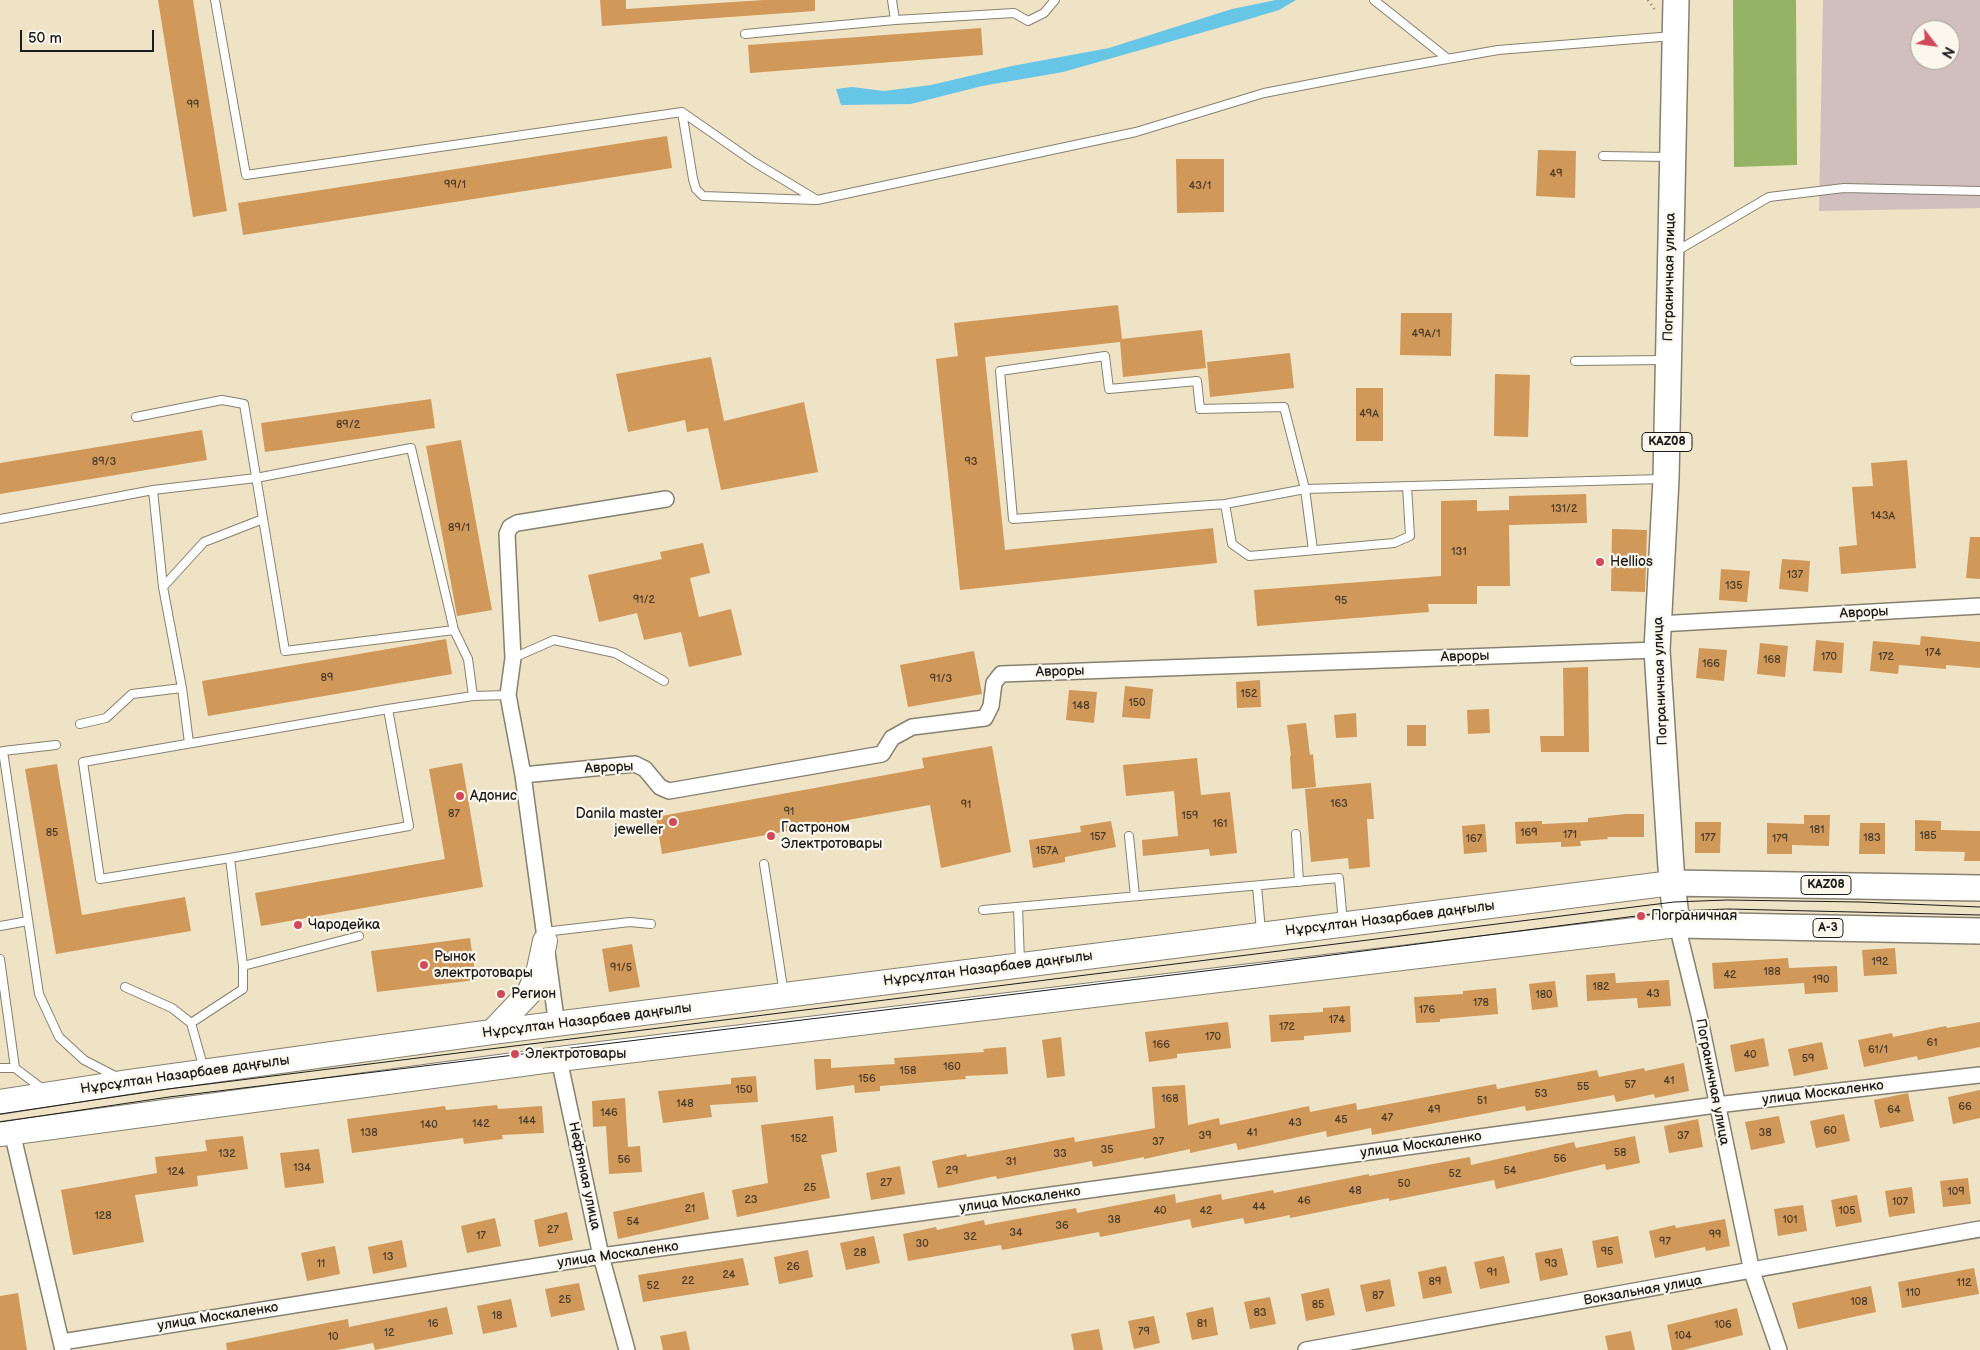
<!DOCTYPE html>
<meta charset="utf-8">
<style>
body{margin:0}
#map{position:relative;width:1980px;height:1350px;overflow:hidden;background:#efe3c5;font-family:"Balsamiq Sans",sans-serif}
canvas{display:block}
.north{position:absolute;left:1910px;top:20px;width:50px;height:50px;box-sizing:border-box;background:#fbf7ec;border:1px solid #a29f99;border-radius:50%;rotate:120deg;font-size:14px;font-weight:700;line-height:20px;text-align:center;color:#1c1c1c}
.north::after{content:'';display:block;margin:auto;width:18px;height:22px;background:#d1495b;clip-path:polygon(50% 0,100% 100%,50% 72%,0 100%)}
.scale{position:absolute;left:20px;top:30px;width:134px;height:22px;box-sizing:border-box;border:2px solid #1c1c1c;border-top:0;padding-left:6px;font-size:15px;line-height:18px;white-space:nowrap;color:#1c1c1c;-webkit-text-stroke:4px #fbf7ec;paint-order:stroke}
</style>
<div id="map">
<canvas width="1980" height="1350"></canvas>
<div class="north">N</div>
<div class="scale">50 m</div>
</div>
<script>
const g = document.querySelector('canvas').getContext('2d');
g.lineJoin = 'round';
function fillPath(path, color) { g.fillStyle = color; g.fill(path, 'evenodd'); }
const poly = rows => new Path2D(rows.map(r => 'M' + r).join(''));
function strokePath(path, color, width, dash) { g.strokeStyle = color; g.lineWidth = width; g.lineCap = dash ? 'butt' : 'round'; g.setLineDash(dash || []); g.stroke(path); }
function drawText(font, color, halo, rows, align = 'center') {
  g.font = font + ' "Balsamiq Sans",sans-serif'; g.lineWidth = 4.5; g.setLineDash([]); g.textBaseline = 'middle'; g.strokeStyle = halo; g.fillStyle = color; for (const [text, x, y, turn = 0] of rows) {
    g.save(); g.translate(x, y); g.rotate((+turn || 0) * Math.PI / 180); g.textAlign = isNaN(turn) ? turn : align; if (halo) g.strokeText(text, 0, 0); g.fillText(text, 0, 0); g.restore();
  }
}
fillPath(poly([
 [1823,0,1980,0,1980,208,1819,211],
 [1920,30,1950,30,1950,60,1920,60]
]), '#d1bfbd');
fillPath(poly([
 [1733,0,1796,0,1797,165,1734,167]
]), '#95b265');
fillPath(poly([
 [1276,0,1296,0,1279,10,1239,22,1063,72,982,86,911,104,841,105,836,89,852,87,884,91,931,85,1012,66,1109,48,1232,9]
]), '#67c5e5');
fillPath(poly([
 [158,0,193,0,227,211,193,217],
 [600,0,626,0,626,9,764,0,815,0,815,11,602,26],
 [981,28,983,55,750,73,748,45],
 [667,136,672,168,243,235,238,203],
 [1538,150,1576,151,1575,198,1536,196],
 [1176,159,1224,159,1224,212,1177,213],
 [1118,305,1122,339,1202,330,1206,368,1123,377,1120,342,985,357,1005,550,1213,528,1217,563,960,590,936,359,958,356,954,323],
 [1401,313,1452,313,1451,356,1400,355],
 [1290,353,1294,388,1210,397,1207,362],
 [711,357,724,421,804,402,818,472,721,490,708,428,687,432,685,420,628,432,616,374],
 [1495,374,1530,375,1528,437,1494,436],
 [1356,388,1383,388,1383,441,1356,441],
 [431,399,435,428,265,452,261,423],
 [202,430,207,460,0,494,0,463],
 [461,440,492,610,457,616,426,446],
 [1907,460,1916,568,1841,574,1839,547,1857,545,1852,487,1873,486,1871,463],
 [1586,494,1587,523,1509,525,1510,586,1477,586,1477,604,1428,604,1429,612,1257,626,1254,590,1441,576,1441,501,1477,500,1477,511,1509,510,1509,496],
 [1612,529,1647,530,1645,592,1611,591],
 [1970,537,1980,537,1980,579,1966,578],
 [703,543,710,573,690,578,699,617,731,609,742,655,689,667,681,632,644,640,637,613,599,622,588,575,662,559,660,552],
 [1782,559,1810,561,1808,592,1779,589],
 [1721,569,1750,571,1747,602,1719,600],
 [1921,636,1980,642,1980,668,1946,665,1946,669,1899,665,1898,674,1870,671,1873,641,1920,645],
 [446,639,452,674,208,716,202,681],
 [1816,640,1844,643,1842,673,1813,671],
 [1760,643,1788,646,1785,677,1757,674],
 [1699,648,1727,650,1724,681,1696,678],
 [974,651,982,694,908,707,900,665],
 [1588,667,1589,752,1541,752,1540,736,1564,736,1563,668],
 [1260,680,1261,707,1237,708,1236,682],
 [1125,686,1153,689,1150,719,1122,717],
 [1069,690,1097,692,1094,723,1066,720],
 [1489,709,1490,733,1468,734,1467,710],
 [1356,713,1357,737,1336,738,1334,715],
 [1306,723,1310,755,1313,754,1316,787,1292,789,1290,756,1291,756,1287,725],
 [1407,725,1426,725,1426,746,1407,746],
 [992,746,1011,852,941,868,930,805,662,854,656,817,924,768,922,758],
 [1197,758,1201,795,1230,792,1237,853,1210,856,1209,849,1143,856,1142,840,1178,836,1174,791,1126,796,1123,765],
 [462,763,483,887,261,926,255,893,445,859,429,769],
 [57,764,82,915,185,897,191,931,56,954,25,769],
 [1371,783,1374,819,1367,819,1370,867,1349,869,1348,858,1311,862,1305,789],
 [1626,814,1644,814,1644,837,1607,837,1608,839,1580,841,1581,846,1561,847,1561,842,1516,844,1515,822,1542,821,1542,824,1588,822,1588,818],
 [1804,815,1830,815,1829,846,1792,845,1792,854,1767,854,1767,823,1804,824],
 [1915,820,1941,821,1941,830,1980,831,1980,861,1964,861,1965,852,1915,851],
 [1111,821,1116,847,1065,857,1065,862,1033,868,1029,840,1081,832,1080,826],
 [1695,822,1721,822,1720,853,1695,853],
 [1860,823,1885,823,1885,854,1859,854],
 [1485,824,1487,852,1464,854,1462,826],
 [470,938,476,980,377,992,371,951],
 [632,944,640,987,609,992,602,949],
 [1895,948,1897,974,1864,976,1862,950],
 [1788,958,1789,968,1837,966,1838,992,1805,994,1804,983,1714,989,1712,963],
 [1615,973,1616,983,1669,980,1671,1006,1638,1008,1637,998,1587,1001,1586,975],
 [1555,981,1558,1007,1532,1010,1529,984],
 [1496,988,1498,1014,1440,1019,1440,1022,1416,1023,1414,997,1463,994,1463,991],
 [1350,1006,1351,1032,1304,1036,1304,1040,1271,1042,1269,1015,1323,1012,1323,1008],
 [1228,1022,1231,1048,1177,1054,1177,1058,1149,1062,1145,1032],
 [1980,1022,1980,1047,1918,1060,1917,1056,1864,1067,1858,1040,1892,1033,1893,1037,1946,1026,1947,1028],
 [1061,1037,1065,1076,1047,1078,1042,1040],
 [1764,1038,1769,1066,1735,1072,1730,1045],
 [1822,1042,1828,1069,1794,1076,1788,1049],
 [1006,1047,1008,1074,965,1076,966,1079,880,1086,880,1091,855,1093,854,1085,816,1090,814,1059,831,1059,831,1068,895,1064,894,1058,984,1052,983,1049],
 [1684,1063,1689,1091,1655,1098,1654,1094,1616,1102,1614,1095,1526,1111,1525,1106,1372,1135,1371,1128,1327,1137,1326,1131,1238,1150,1236,1143,1190,1153,1190,1149,1144,1159,1144,1157,1093,1167,1092,1161,997,1179,996,1176,938,1188,932,1161,966,1154,967,1157,1074,1137,1075,1142,1155,1128,1152,1087,1185,1085,1188,1125,1219,1118,1220,1125,1309,1106,1310,1112,1356,1103,1357,1110,1496,1084,1497,1089,1597,1070,1599,1077,1644,1068,1645,1071],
 [756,1076,758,1102,710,1105,712,1117,663,1123,658,1091,731,1084,731,1078],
 [1980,1090,1980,1118,1953,1124,1948,1097],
 [1908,1093,1914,1121,1880,1128,1874,1100],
 [625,1098,628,1147,640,1146,642,1172,609,1174,606,1126,593,1127,592,1101],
 [497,1105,498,1109,542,1106,544,1133,502,1135,503,1139,464,1144,463,1138,352,1153,347,1119,445,1106,446,1110],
 [1844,1114,1850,1141,1816,1148,1810,1121],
 [833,1116,837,1152,821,1155,830,1198,737,1217,732,1190,768,1183,761,1125],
 [1779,1116,1785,1143,1751,1150,1745,1122],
 [1698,1119,1703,1147,1669,1153,1664,1126],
 [243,1136,248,1169,197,1176,198,1186,135,1195,144,1242,73,1255,61,1190,157,1173,155,1157,207,1151,205,1140],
 [1635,1136,1640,1163,1606,1170,1605,1164,1496,1189,1494,1180,1389,1201,1389,1198,1290,1218,1290,1215,1245,1224,1243,1218,1192,1228,1190,1219,1100,1237,1099,1232,1002,1250,1001,1245,908,1261,903,1234,936,1227,937,1230,984,1220,985,1225,1076,1208,1077,1213,1175,1194,1176,1203,1221,1194,1222,1200,1273,1190,1274,1193,1369,1174,1369,1176,1470,1157,1471,1165,1574,1142,1576,1148],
 [319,1149,324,1183,285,1188,280,1153],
 [900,1166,905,1194,871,1200,866,1173],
 [1968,1178,1971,1204,1943,1207,1940,1181],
 [1912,1187,1915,1213,1889,1217,1885,1191],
 [704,1192,709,1219,618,1239,613,1212],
 [1857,1195,1862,1222,1836,1227,1831,1200],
 [1803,1205,1807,1231,1778,1236,1774,1209],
 [567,1212,573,1240,539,1247,534,1220],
 [495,1218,501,1246,467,1253,461,1226],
 [1725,1219,1730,1246,1706,1251,1705,1247,1655,1258,1649,1231,1675,1225,1676,1228],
 [874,1236,880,1263,846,1270,840,1243],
 [1618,1236,1623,1263,1597,1268,1592,1241],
 [402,1240,407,1267,373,1274,368,1247],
 [335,1246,340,1274,307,1281,301,1253],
 [1562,1248,1568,1275,1540,1281,1535,1253],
 [808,1250,813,1277,779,1284,774,1257],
 [1504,1256,1510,1283,1480,1289,1474,1262],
 [743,1258,749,1285,643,1302,638,1275],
 [1446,1266,1452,1293,1423,1299,1418,1272],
 [1974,1268,1979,1294,1902,1308,1898,1282],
 [1390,1279,1395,1306,1366,1312,1360,1285],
 [579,1283,585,1310,551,1317,545,1289],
 [1871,1286,1876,1312,1798,1329,1792,1303],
 [1329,1288,1335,1315,1306,1321,1301,1294],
 [18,1293,27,1350,0,1350,0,1296],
 [1270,1297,1276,1324,1250,1329,1244,1302],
 [511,1299,517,1327,483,1334,477,1306],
 [447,1307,453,1334,375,1350,373,1343,337,1350,227,1350,226,1343,301,1328,348,1319,349,1327],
 [1213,1307,1218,1335,1192,1340,1186,1313],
 [1737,1308,1743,1335,1683,1350,1672,1350,1667,1325],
 [1154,1316,1160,1343,1134,1349,1128,1321],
 [1099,1329,1103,1350,1074,1350,1071,1334],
 [686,1331,690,1350,663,1350,660,1336],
 [1631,1331,1635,1350,1608,1350,1605,1336]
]), '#d09859');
const service = poly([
 [215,0,246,175,682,112,754,162,817,200,1136,132,1264,93,1368,73,1498,50,1673,36],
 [892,0,895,20],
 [1374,0,1448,59],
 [745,34,895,20,1014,13,1028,21,1044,13,1055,0],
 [682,112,693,179,696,189,703,196,815,200],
 [1603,156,1670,157],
 [1675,252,1769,197,1844,188,1980,191],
 [1575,361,1664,360],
 [136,417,222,400,244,404,285,651,454,630,468,659,473,696],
 [153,490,256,478,411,448,454,630],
 [1225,504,1232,544,1249,556,1394,543,1410,536,1407,486],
 [0,519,153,490,163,587],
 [1313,550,1305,489,1284,407,1200,409,1197,381,1109,389,1105,356,1000,371,1013,519,1225,504,1305,489,1661,479],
 [513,658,554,640,615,653,664,681],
 [182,688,189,743],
 [80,724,106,718,132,694,182,688,163,587,204,542,263,519],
 [56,745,3,751,39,994,59,1037,84,1060,117,1077],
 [1296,834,1299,882],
 [1129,836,1135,896],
 [230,858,409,826,388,709],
 [764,864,784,994],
 [1257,886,1261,931],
 [1018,907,1020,962],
 [983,910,1339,878,1343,923],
 [0,926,28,921],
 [544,932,630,922,651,924],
 [0,959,15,1068],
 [243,966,359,936],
 [125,987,172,1008,191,1023],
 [0,1068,15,1068,44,1090],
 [204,1069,191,1023,243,989,243,966,230,858,100,879,83,762,388,709,473,696,508,695]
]);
const minor = poly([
 [1658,624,1980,606],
 [523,775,635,764,645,769,660,787,669,791,882,754,892,738,912,727,985,718,991,706,994,683,1001,674,1657,650],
 [1677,925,1699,1015,1752,1272,1779,1350],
 [557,1026,523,775,508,695,513,658,507,534,510,527,517,523,666,499],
 [559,1059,601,1256,627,1350],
 [12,1132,63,1350],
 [62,1342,601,1256,1716,1105,1980,1075],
 [1306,1350,1980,1229]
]);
const primary = poly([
 [492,1032,529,993,539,969,545,941],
 [0,1102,128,1082,492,1032,1672,883],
 [0,1134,559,1059,1677,925]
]);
const trunk = poly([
 [1676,0,1666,479,1657,650,1672,883,1677,925,1980,931],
 [1672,883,1980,888]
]);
strokePath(service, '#868070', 10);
strokePath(minor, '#868070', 18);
strokePath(primary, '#868070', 26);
strokePath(trunk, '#868070', 28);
strokePath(poly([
 [1648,0,1655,10]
]), '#868070', 3, [1, 4]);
strokePath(service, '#fff', 8);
strokePath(minor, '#fff', 15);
strokePath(primary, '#fff', 24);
strokePath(trunk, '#fff', 25);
strokePath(poly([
 [0,1114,168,1089,1674,902,1727,900,1860,902,1980,907],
 [0,1122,169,1097,1246,966,1675,911,1728,909,1980,915]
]), '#1c1c1c', 1);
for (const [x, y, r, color] of [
 [1600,562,5,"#d1495b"],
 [460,796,5,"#d1495b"],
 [673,822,5,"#d1495b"],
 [771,836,5,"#d1495b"],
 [1641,916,5,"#d1495b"],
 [298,925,5,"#d1495b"],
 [424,965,5,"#d1495b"],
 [501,994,5,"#d1495b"],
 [515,1054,5,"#d1495b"]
]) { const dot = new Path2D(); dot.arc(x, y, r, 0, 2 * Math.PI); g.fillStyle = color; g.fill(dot); strokePath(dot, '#fbf7ec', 2); }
drawText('11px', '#493b2b', null, [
 ["99",193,105],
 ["49",1556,174],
 ["99/1",455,185],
 ["43/1",1200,186],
 ["49А/1",1426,334],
 ["49А",1369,414],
 ["89/2",348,425],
 ["89/3",104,462],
 ["93",971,462],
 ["131/2",1564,509],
 ["143А",1883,516],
 ["89/1",459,528],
 ["131",1459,552],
 ["137",1795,575],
 ["135",1734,586],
 ["91/2",644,600],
 ["95",1341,601],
 ["174",1933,653],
 ["170",1829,657],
 ["172",1886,657],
 ["168",1772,660],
 ["166",1711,664],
 ["89",327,678],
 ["91/3",941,679],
 ["152",1249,694],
 ["150",1137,703],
 ["148",1081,706],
 ["163",1339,804],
 ["91",966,805],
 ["91",789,812],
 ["87",454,814],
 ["159",1190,816],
 ["161",1220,824],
 ["181",1817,830],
 ["85",52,833],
 ["169",1529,833],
 ["171",1570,835],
 ["185",1928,836],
 ["157",1098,837],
 ["177",1708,838],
 ["183",1872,838],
 ["167",1474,839],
 ["179",1780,839],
 ["157А",1047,851],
 ["192",1880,962],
 ["91/5",621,968],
 ["188",1772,972],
 ["42",1730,975],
 ["190",1821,980],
 ["182",1601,987],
 ["43",1653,994],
 ["180",1544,995],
 ["178",1481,1003],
 ["176",1427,1010],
 ["174",1337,1020],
 ["172",1287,1027],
 ["170",1213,1037],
 ["61",1932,1043],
 ["166",1161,1045],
 ["61/1",1878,1050],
 ["40",1750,1055],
 ["59",1808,1059],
 ["160",952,1067],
 ["158",908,1071],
 ["156",867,1079],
 ["41",1669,1081],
 ["57",1630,1085],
 ["55",1583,1087],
 ["150",744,1090],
 ["53",1541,1094],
 ["168",1170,1099],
 ["51",1482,1101],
 ["148",685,1104],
 ["66",1965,1107],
 ["49",1434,1110],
 ["64",1894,1110],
 ["146",609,1113],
 ["47",1387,1118],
 ["45",1341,1120],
 ["144",527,1121],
 ["43",1295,1123],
 ["142",481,1124],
 ["140",429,1125],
 ["60",1830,1131],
 ["138",369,1133],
 ["41",1252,1133],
 ["38",1765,1133],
 ["39",1205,1136],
 ["37",1683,1136],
 ["152",799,1139],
 ["37",1158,1142],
 ["35",1107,1150],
 ["58",1620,1153],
 ["132",227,1154],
 ["33",1060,1154],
 ["56",1560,1159],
 ["56",624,1160],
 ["31",1011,1162],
 ["134",302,1168],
 ["29",952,1171],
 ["54",1510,1171],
 ["124",176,1172],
 ["52",1455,1174],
 ["27",886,1183],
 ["50",1404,1184],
 ["25",810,1188],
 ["48",1355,1191],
 ["109",1956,1192],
 ["23",751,1200],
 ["46",1304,1201],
 ["107",1900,1202],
 ["44",1259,1207],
 ["21",690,1209],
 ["40",1160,1211],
 ["42",1206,1211],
 ["105",1847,1211],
 ["128",103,1216],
 ["38",1114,1220],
 ["101",1790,1220],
 ["54",633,1222],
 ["36",1062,1226],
 ["27",553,1230],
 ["34",1016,1233],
 ["99",1715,1235],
 ["17",481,1236],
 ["32",970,1237],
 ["97",1665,1242],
 ["30",922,1244],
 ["95",1607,1252],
 ["28",860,1253],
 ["13",388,1257],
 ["11",321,1264],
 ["93",1551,1264],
 ["26",793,1267],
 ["91",1492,1273],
 ["24",729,1275],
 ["22",688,1281],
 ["89",1435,1282],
 ["112",1964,1283],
 ["52",653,1286],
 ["110",1913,1293],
 ["87",1378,1296],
 ["25",565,1300],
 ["108",1859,1302],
 ["85",1318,1305],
 ["83",1260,1313],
 ["18",497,1316],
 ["16",433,1324],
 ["81",1202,1324],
 ["106",1723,1325],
 ["79",1144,1332],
 ["12",389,1333],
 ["104",1683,1336],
 ["10",333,1337]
]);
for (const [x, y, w] of [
 [1667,442,50],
 [1826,885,50],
 [1828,928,30]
]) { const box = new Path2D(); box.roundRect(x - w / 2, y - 9.5, w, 19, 4); g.fillStyle = '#fbf7ec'; g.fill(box); strokePath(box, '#1c1c1c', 1); }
drawText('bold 12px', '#1c1c1c', null, [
 ["KAZ08",1667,442],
 ["KAZ08",1826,885],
 ["А-3",1828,928]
]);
drawText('14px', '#1c1c1c', '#fbf7ec', [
 ["Пограничная улица",1670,277,-89],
 ["Авроры",1864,613,-3],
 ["Авроры",1465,657,-2],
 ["Авроры",1060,672,-2],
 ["Пограничная улица",1661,681,-92],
 ["Авроры",609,768,-3],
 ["Нұрсұлтан Назарбаев даңғылы",1390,919,-7],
 ["Нұрсұлтан Назарбаев даңғылы",988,969,-7],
 ["Нұрсұлтан Назарбаев даңғылы",587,1021,-7],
 ["Нұрсұлтан Назарбаев даңғылы",185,1075,-8],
 ["Пограничная улица",1712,1082,79],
 ["улица Москаленко",1823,1093,-7],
 ["улица Москаленко",1421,1145,-8],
 ["Нефтяная улица",584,1176,78],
 ["улица Москаленко",1020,1200,-8],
 ["улица Москаленко",618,1255,-8],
 ["Вокзальная улица",1643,1291,-10],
 ["улица Москаленко",218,1317,-9]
]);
drawText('14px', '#1c1c1c', '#fbf7ec', [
 ["Hellios",1610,562],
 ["Адонис",470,796],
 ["Danila master",663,814,"right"],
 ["jeweller",663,830,"right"],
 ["Гастроном",781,828],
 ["Электротовары",781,844],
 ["Пограничная",1651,916],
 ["Чародейка",308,925],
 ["Рынок",434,957],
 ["электротовары",434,973],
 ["Регион",511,994],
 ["Электротовары",525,1054]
], 'left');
</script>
